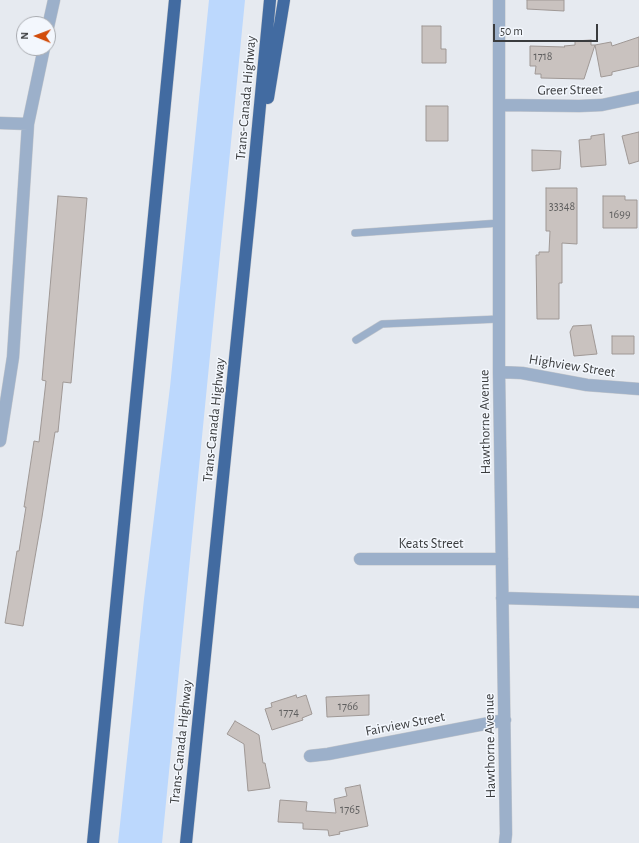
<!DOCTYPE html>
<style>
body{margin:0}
#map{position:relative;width:639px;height:843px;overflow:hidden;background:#e6eaf0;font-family:"Alegreya Sans",sans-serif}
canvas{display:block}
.north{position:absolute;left:16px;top:16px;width:40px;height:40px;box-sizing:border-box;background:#f3f7fd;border:1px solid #a9acb1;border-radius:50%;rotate:271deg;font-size:11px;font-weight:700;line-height:16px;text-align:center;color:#3a3c3e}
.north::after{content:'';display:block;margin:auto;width:14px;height:18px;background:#d24d0b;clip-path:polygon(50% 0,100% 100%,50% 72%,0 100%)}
.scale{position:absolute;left:493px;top:24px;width:105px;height:18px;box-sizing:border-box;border:2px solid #3a3c3e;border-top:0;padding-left:5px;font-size:12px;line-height:14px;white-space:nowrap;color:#3a3c3e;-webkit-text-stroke:3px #f3f7fd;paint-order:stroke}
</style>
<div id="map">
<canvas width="639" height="843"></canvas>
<div class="north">N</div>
<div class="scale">50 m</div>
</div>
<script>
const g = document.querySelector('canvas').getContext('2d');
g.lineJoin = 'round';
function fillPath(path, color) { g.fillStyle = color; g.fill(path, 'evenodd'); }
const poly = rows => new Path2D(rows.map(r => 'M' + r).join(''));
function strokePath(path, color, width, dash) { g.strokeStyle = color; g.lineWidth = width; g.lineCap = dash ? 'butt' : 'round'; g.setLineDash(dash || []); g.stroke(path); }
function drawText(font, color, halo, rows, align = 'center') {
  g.font = font + ' "Alegreya Sans",sans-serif'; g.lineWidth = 3; g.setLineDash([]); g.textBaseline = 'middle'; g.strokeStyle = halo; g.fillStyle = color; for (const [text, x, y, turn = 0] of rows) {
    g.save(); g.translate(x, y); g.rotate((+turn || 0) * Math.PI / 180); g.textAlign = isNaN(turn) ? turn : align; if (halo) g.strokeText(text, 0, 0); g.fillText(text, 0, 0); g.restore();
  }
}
fillPath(poly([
 [209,0,245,0,162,843,118,843,144,599,170,387]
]), '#bcd8fd');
const building = poly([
 [527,0,564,0,564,11,527,9,527,0],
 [422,26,441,26,441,49,446,49,446,63,422,63,422,26],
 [639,37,639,66,612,72,612,75,601,77,595,45,611,42,612,46,639,37],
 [591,40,591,45,595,45,584,79,541,78,541,74,535,74,536,66,530,66,530,46,565,47,564,46,575,45,575,41,591,40],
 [426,106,448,106,448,141,426,141,426,106],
 [639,132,639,161,629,164,622,136,639,132],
 [604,134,606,165,581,167,579,140,591,139,591,136,604,134],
 [532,150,561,151,560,169,532,171,532,150],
 [546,188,577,188,577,244,562,243,562,283,559,283,559,319,537,319,536,255,539,255,539,252,549,252,550,231,546,231,546,188],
 [58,196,87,198,71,383,63,382,58,432,55,432,42,517,23,626,5,623,17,551,19,551,26,507,24,507,34,441,39,442,46,381,42,380,58,196],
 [603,196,625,196,625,200,637,200,637,228,603,228,603,196],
 [591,325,597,354,574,356,570,332,573,326,591,325],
 [612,336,634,336,634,354,612,354,612,336],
 [296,695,297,698,306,695,312,714,302,718,303,720,272,730,265,709,272,707,271,703,296,695],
 [369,695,369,715,327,717,326,697,369,695],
 [235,721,259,735,263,763,265,763,270,788,248,791,244,744,227,734,235,721],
 [360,785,368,826,339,832,340,834,329,836,328,830,303,829,303,823,278,822,280,800,307,802,306,811,336,813,334,799,347,796,345,788,360,785]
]);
fillPath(building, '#c9c2bf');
strokePath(building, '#9f9895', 1);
const lane = poly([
 [355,233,500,223],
 [356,340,382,324,499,319]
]);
const street = poly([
 [499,0,499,372,506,834,505,843],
 [48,27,54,0],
 [500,105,579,106,602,105,639,97],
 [0,123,28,124],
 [499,372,522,373,587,385,639,389],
 [0,441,13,357,28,124,44,48],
 [360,559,502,559],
 [502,598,639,602],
 [310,756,328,754,505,720]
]);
const highway = poly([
 [268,98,284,0],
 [93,843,175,0],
 [186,843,251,200,270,0]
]);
strokePath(lane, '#c4c7cc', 8);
strokePath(street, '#c4c7cc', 13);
strokePath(highway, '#c4c7cc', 13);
strokePath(lane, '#9cb0ca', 7);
strokePath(street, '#9cb0ca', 12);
strokePath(highway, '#426ba1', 12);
drawText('12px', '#5e5e5e', null, [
 ["1718",543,56],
 ["33348",562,206],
 ["1699",620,214],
 ["1766",348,706],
 ["1774",289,712],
 ["1765",350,809]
]);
drawText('14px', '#3a3c3e', '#f3f7fd', [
 ["Greer Street",570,90,-1],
 ["Trans-Canada Highway",246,98,-85],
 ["Highview Street",572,366,9],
 ["Trans-Canada Highway",214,420,-84],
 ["Hawthorne Avenue",485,422,-91],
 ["Keats Street",431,544],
 ["Fairview Street",405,724,-11],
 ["Trans-Canada Highway",181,742,-84],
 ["Hawthorne Avenue",490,746,-91]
]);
</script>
